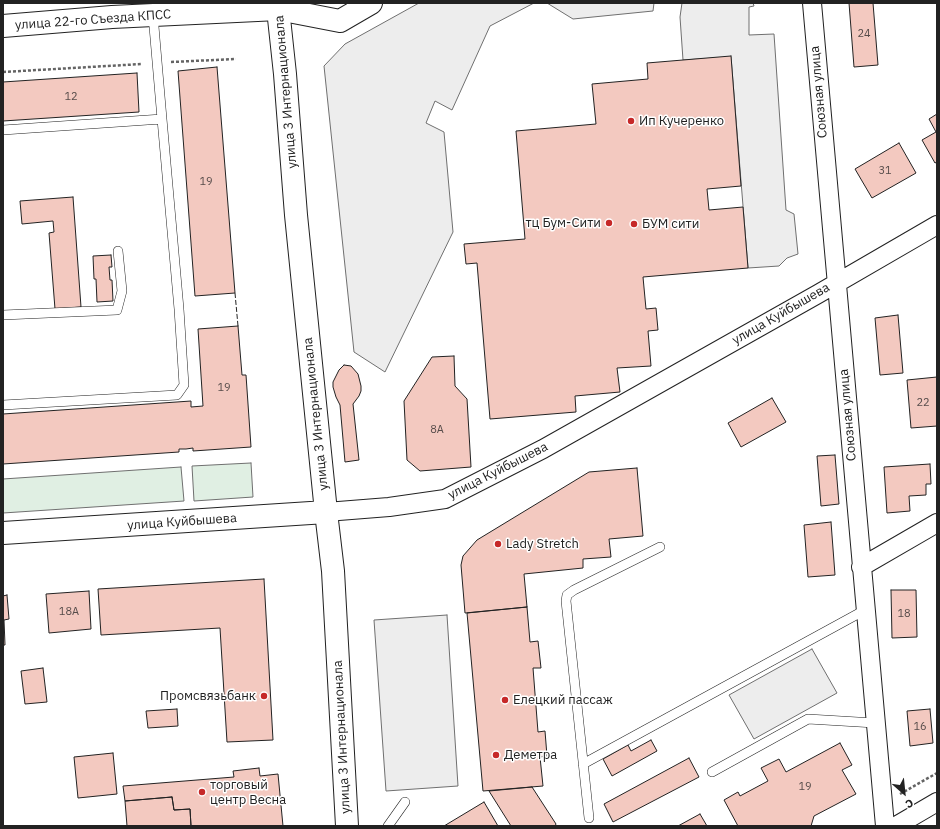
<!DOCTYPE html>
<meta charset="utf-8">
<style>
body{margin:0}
#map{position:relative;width:940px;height:829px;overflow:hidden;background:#fff;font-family:"IBM Plex Sans",sans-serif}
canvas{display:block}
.frame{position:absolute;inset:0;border:4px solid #222;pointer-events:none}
.north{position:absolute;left:884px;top:773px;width:40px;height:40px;-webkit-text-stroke:3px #fff;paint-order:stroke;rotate:153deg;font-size:11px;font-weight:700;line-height:16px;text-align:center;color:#222}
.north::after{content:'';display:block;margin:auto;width:14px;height:18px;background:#222;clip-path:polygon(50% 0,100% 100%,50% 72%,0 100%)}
</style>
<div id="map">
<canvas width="940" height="829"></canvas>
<div class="frame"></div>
<div class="north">С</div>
</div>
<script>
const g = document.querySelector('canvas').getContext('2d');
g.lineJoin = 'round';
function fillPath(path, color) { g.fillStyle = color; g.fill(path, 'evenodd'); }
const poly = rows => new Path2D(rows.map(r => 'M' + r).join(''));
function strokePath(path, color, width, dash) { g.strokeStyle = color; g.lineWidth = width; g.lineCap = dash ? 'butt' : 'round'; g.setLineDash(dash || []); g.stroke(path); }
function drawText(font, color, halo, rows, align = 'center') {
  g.font = font + ' "IBM Plex Sans",sans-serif'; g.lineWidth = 3; g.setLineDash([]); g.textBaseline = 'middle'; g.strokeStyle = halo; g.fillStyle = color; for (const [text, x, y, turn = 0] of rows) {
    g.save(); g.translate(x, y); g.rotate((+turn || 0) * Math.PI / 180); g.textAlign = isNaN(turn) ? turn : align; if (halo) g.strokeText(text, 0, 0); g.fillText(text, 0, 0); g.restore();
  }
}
const green = poly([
 [251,463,253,497,194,501,192,466,251,463],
 [181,467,184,501,3,513,3,479,181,467]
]);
fillPath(green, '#e0efe3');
strokePath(green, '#6f6f6f', 1);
const parking = poly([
 [419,3,534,3,490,26,452,110,435,101,426,123,444,132,453,232,385,372,354,352,324,66,345,44,419,3],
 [547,3,654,3,653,11,573,19,547,3],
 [682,3,753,3,754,6,749,7,749,35,774,34,786,210,794,214,798,254,787,258,779,266,748,268,731,57,683,60,680,17,682,3],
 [447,615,458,786,386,791,374,620,447,615],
 [812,649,837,693,754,739,729,695,812,649]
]);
fillPath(parking, '#ededed');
strokePath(parking, '#6f6f6f', 1);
const building = poly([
 [849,3,873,3,878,65,854,67,849,3],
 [731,56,741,186,707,189,709,210,743,207,748,268,643,277,646,309,656,308,658,330,648,331,651,366,617,368,620,392,575,396,576,412,490,419,477,263,466,264,464,244,525,239,516,131,596,124,592,84,648,79,647,63,731,56],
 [217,67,235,293,195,296,178,71,217,67],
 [137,73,139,112,3,121,3,82,137,73],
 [937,114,937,162,935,163,922,140,936,132,929,119,937,114],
 [899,143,916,173,872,198,855,169,899,143],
 [73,197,81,307,55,309,49,233,54,232,53,221,22,224,20,201,73,197],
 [111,255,112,267,109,267,110,280,112,280,113,301,97,302,96,279,94,279,93,256,111,255],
 [898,315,903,373,880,375,875,318,898,315],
 [238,326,242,375,246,375,251,447,193,451,193,448,186,449,179,449,179,452,3,464,3,414,191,401,191,407,203,406,198,329,238,326],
 [454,356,455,386,467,399,471,467,420,471,407,460,404,401,432,357,454,356],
 [344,365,351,366,358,374,361,386,361,391,359,396,353,404,359,460,345,462,340,405,336,397,333,387,333,382,339,370,344,365],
 [937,377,937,426,911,428,907,380,937,377],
 [772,398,786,422,741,447,728,423,772,398],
 [835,455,839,504,821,506,817,456,835,455],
 [930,464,931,484,926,484,926,495,909,496,910,511,887,513,884,467,930,464],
 [637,468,643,536,609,539,611,557,583,559,583,568,524,574,527,607,465,613,461,565,463,556,477,540,589,472,637,468],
 [831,522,835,575,808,577,804,525,831,522],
 [264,579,273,740,227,742,220,628,101,635,98,589,264,579],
 [891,590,916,590,917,637,892,638,891,590],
 [89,591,91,629,49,633,46,594,89,591],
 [7,595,9,619,4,620,5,645,3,645,3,596,7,595],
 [527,607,530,642,538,641,541,668,533,668,538,732,545,731,547,756,540,757,543,786,483,791,467,613,527,607],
 [43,668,47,702,25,704,21,671,43,668],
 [177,709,178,726,148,728,146,711,177,709],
 [930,709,933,743,910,746,907,711,930,709],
 [651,740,657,751,612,776,603,759,628,745,631,751,651,740],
 [840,743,852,765,842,770,856,794,814,816,811,826,738,826,724,800,738,792,740,796,768,781,761,768,779,759,786,772,840,743],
 [113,753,117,794,78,798,74,757,113,753],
 [689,758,699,777,613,822,604,804,689,758],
 [259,768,260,776,278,774,283,826,191,826,190,809,174,810,172,797,125,801,123,786,234,777,233,771,259,768],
 [532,787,556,824,555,826,511,826,489,791,532,787],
 [172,797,174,810,190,809,191,826,127,826,125,801,172,797],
 [484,802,498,826,444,826,484,802],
 [700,814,707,826,678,826,700,814]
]);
fillPath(building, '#f3c9c0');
strokePath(building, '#222', 1);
const service = poly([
 [3,130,162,119,153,15],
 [3,315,117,310,122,291,118,251],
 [3,405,177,395,184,385,179,309,162,119],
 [583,764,865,610],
 [712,772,808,719,875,723],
 [589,818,566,601,567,595,574,590,660,547],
 [388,826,405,802]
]);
const minor = poly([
 [812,3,885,826],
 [326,512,389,507,445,499,543,449,818,294,937,225],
 [861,567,937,523],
 [896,826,937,802]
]);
const secondary = poly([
 [278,9,285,74,296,215,326,512,333,571,347,826],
 [3,533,326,512]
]);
const primary = poly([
 [3,26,112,17,278,9,340,21,371,3]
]);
strokePath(service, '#222', 10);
strokePath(minor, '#222', 20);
strokePath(secondary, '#222', 24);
strokePath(primary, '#222', 24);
strokePath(poly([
 [171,62,236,59],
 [3,72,142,64],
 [900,794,937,773]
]), '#646464', 2.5, [3, 2]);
strokePath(service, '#fff', 9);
strokePath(minor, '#fff', 18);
strokePath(secondary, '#fff', 22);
strokePath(primary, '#fff', 22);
strokePath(poly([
 [235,293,238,326]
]), '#222', 1, [5, 2]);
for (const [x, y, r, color] of [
 [631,121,4,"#c62828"],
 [609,223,4,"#c62828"],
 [634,224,4,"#c62828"],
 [498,544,4,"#c62828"],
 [264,696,4,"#c62828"],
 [505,700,4,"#c62828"],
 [496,755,4,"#c62828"],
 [202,792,4,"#c62828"]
]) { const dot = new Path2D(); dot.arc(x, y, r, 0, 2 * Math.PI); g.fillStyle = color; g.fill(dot); strokePath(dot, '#fff', 1.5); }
drawText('11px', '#564c4a', null, [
 ["24",864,34],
 ["12",71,97],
 ["31",885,171],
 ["19",206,182],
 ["19",224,388],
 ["22",923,403],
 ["8А",437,430],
 ["18А",69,612],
 ["18",904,614],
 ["16",920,727],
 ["19",805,787]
]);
drawText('13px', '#222', '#fff', [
 ["улица 22-го Съезда КПСС",93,20,-4],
 ["улица 3 Интернационала",286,92,-95],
 ["Союзная улица",819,92,-95],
 ["улица Куйбышева",781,314,-30],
 ["улица 3 Интернационала",316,414,-96],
 ["Союзная улица",848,415,-95],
 ["улица Куйбышева",498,471,-27],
 ["улица Куйбышева",182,522,-4],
 ["улица 3 Интернационала",342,737,-93]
]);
drawText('13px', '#222', '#fff', [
 ["Ип Кучеренко",639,121],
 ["тц Бум-Сити",601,223,"right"],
 ["БУМ сити",642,224],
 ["Lady Stretch",506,544],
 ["Промсвязьбанк",256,696,"right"],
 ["Елецкий пассаж",513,700],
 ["Деметра",504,755],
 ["торговый",210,785],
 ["центр Весна",210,800]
], 'left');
</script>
